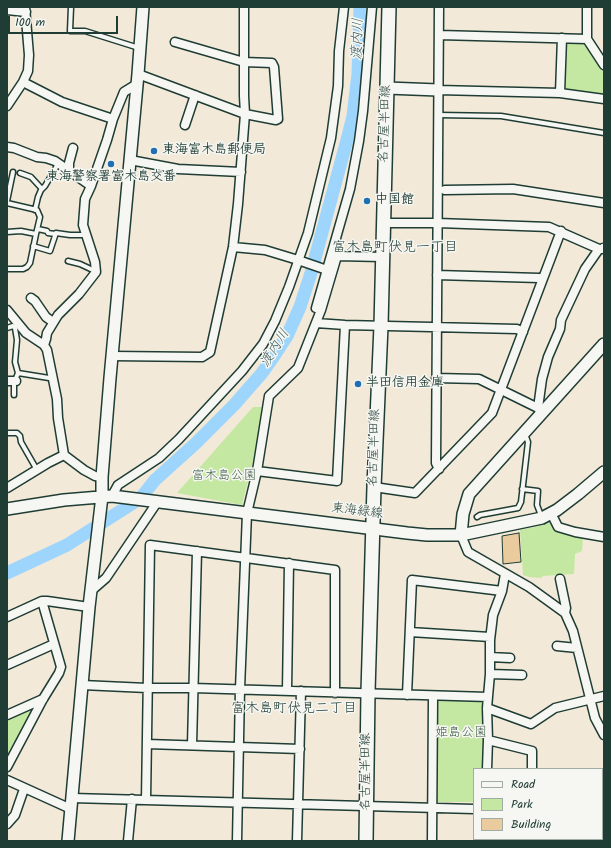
<!DOCTYPE html>
<meta charset="utf-8">
<style>
body{margin:0}
#map{position:relative;width:611px;height:848px;overflow:hidden;background:#f2e9d8;font-family:Kalam,sans-serif}
canvas{display:block}
.frame{position:absolute;inset:0;border:8px solid #1f3d34;pointer-events:none}
.legend{position:absolute;left:473px;top:768px;width:130px;height:72px;box-sizing:border-box;background:#f6f6f2;border:1px solid #a0aca6;margin:0;padding:5px 7px;list-style:none;font-size:12px;color:#1f3d34}
.legend li{display:flex;align-items:center;gap:8px;height:20px}
.legend b{width:20px;border:1px solid #a0aca6}
.scale{position:absolute;left:8px;top:16px;width:110px;height:18px;box-sizing:border-box;border:2px solid #1f3d34;border-top:0;padding-left:5px;font-size:12px;line-height:14px;white-space:nowrap;color:#1f3d34;-webkit-text-stroke:3px #f6f6f2;paint-order:stroke}
</style>
<div id="map">
<canvas width="611" height="848"></canvas>
<div class="frame"></div>
<ul class="legend">
<li><b style="height:5px;background:#f6f6f2"></b>Road</li>
<li><b style="height:11px;background:#c4e8a1"></b>Park</li>
<li><b style="height:11px;background:#eacb9d"></b>Building</li>
</ul>
<div class="scale">100 m</div>
</div>
<script>
const g = document.querySelector('canvas').getContext('2d');
g.lineJoin = 'round';
function fillPath(path, color) { g.fillStyle = color; g.fill(path, 'evenodd'); }
const poly = rows => new Path2D(rows.map(r => 'M' + r).join(''));
function strokePath(path, color, width, dash) { g.strokeStyle = color; g.lineWidth = width; g.lineCap = dash ? 'butt' : 'round'; g.setLineDash(dash || []); g.stroke(path); }
function drawText(font, color, halo, rows, align = 'center') {
  g.font = font + ' Kalam,"Klee One",sans-serif'; g.lineWidth = 3; g.setLineDash([]); g.textBaseline = 'middle'; g.strokeStyle = halo; g.fillStyle = color; for (const [text, x, y, turn = 0] of rows) {
    g.save(); g.translate(x, y); g.rotate((+turn || 0) * Math.PI / 180); g.textAlign = isNaN(turn) ? turn : align; if (halo) g.strokeText(text, 0, 0); g.fillText(text, 0, 0); g.restore();
  }
}
fillPath(poly([
 [566,40,585,41,604,68,604,95,564,90],
 [253,407,267,407,242,505,177,493],
 [550,521,555,529,583,537,582,551,575,554,574,574,543,576,541,578,529,577,523,575,520,530,535,527],
 [437,699,485,699,483,769,474,769,474,802,437,802],
 [31,708,33,711,7,756,7,718]
]), '#c4e8a1');
strokePath(poly([
 [7,573,67,545,133,503,143,495,155,480,196,443,234,405,262,373,274,356,287,336,300,307,311,273,347,140,353,116,358,74,360,7]
]), '#9ed5fd', 13);
const building = poly([
 [519,533,521,562,503,564,502,536,519,533]
]);
fillPath(building, '#eacb9d');
strokePath(building, '#1f3d34', 1);
const lane = poly([
 [71,7,70,31,85,31,139,48],
 [438,115,501,116,604,133],
 [20,173,31,177,42,189],
 [7,201,13,172],
 [7,203,37,210,40,217,36,234],
 [35,210,38,197,41,190,45,186,58,164],
 [38,229,47,231,48,233,55,234],
 [7,232,21,231,36,234,30,263,27,267,23,269,7,269],
 [33,246,50,251,56,233,70,235,86,235],
 [68,261,80,264,95,271],
 [7,328,13,326,15,328,17,340,15,362,18,373,14,383,14,395],
 [18,373,49,378,53,377],
 [7,433,17,433,20,436,21,442,37,470],
 [522,489,538,491,537,505,542,518],
 [477,517,480,515,518,508,521,502,528,442,525,434]
]);
const street = poly([
 [439,7,436,463,439,469],
 [587,7,587,39,604,65],
 [7,10,26,12],
 [439,35,587,39],
 [138,74,245,114,276,120,278,119,274,67,272,63,244,62,175,42],
 [23,82,62,102,113,119],
 [438,90,560,93,604,99],
 [560,93,562,38],
 [7,106,23,82,28,71,29,55,25,7],
 [185,125,195,95],
 [7,147,14,148,37,157,46,158,55,161,91,186],
 [130,160,178,169,241,172],
 [69,171,69,163,73,148],
 [445,190,513,189,604,203],
 [383,223,438,223,549,227,599,249],
 [233,247,265,250,298,260,327,270],
 [437,275,539,278,542,279],
 [31,298,35,301,46,317,53,322],
 [7,310,26,333,44,345,47,350,57,399,58,418,64,455,84,470,95,476,102,477],
 [321,310,316,308,350,189,359,141,363,111,372,7],
 [316,323,345,325,517,329,523,332],
 [44,345,46,339,47,333,58,315,79,294,96,272,95,262,83,225,85,199,91,186,107,140,113,119,124,92,137,84],
 [112,356,202,357,210,352,233,247,238,204,245,114,244,96,244,7],
 [436,378,479,379,538,408,540,411],
 [7,381,16,381],
 [538,408,542,379,548,357,560,329,561,320,585,269,599,249,602,249,603,248],
 [257,471,337,481,345,325],
 [374,487,415,493,492,413,561,231],
 [7,488,48,463,64,455],
 [112,496,118,485,159,458,179,439,242,371,263,344,275,321,289,287,308,233,331,138,338,86,339,51,344,7],
 [551,513,558,527,575,532,604,537],
 [461,535,468,552,529,587,565,613,573,631,595,718,604,735],
 [560,579,566,608,565,613],
 [91,591,106,578,158,501],
 [7,617,42,601,47,601,89,607],
 [410,632,490,637],
 [557,646,577,648],
 [490,657,510,658],
 [7,665,54,644],
 [490,674,522,675],
 [82,685,147,688,193,688,488,697],
 [287,690,289,563],
 [407,695,412,580,502,591],
 [487,708,531,724,555,708,604,696],
 [7,715,43,699],
 [488,740,532,751,532,769],
 [147,744,300,749],
 [192,745,197,551],
 [7,767,43,699,59,673,61,667,42,601],
 [487,769,488,740,487,708,490,674,490,640,493,615,502,591,505,574],
 [7,780,71,809],
 [72,798,474,809],
 [146,800,150,545,335,570,335,693],
 [7,824,15,815,24,789],
 [128,841,132,799],
 [237,841,240,689,247,513,257,471,269,396,298,368,321,310,337,256,382,257],
 [297,841,301,691],
 [432,841,433,699],
 [482,841,482,839],
 [530,841,530,839]
]);
const secondary = poly([
 [387,88,438,90],
 [7,509,64,500,112,496,407,533,427,535,461,535,463,514,469,494,604,344],
 [461,535,542,518,557,510,578,494,604,472],
 [68,841,89,607,102,496,102,477,110,378,138,74,143,7]
]);
const primary = poly([
 [366,841,368,692,374,487,381,326,389,7]
]);
strokePath(lane, '#1f3d34', 7);
strokePath(street, '#1f3d34', 11);
strokePath(secondary, '#1f3d34', 14);
strokePath(primary, '#1f3d34', 16);
strokePath(lane, '#f6f6f2', 4);
strokePath(street, '#f6f6f2', 8);
strokePath(secondary, '#f6f6f2', 11);
strokePath(primary, '#f6f6f2', 13);
for (const [x, y, r, color] of [
 [154,151,4,"#1f6fb2"],
 [111,164,4,"#1f6fb2"],
 [367,201,4,"#1f6fb2"],
 [358,384,4,"#1f6fb2"]
]) { const dot = new Path2D(); dot.arc(x, y, r, 0, 2 * Math.PI); g.fillStyle = color; g.fill(dot); strokePath(dot, '#f6f6f2', 1.5); }
drawText('13px', '#1f3d34', '#f6f6f2', [
 ["名古屋半田線",386,124,-88],
 ["名古屋半田線",375,448,-88],
 ["東海緑線",357,512,7],
 ["名古屋半田線",367,772,-90]
]);
drawText('bold 13px', '#1f3d34', '#f6f6f2', [
 ["東海富木島郵便局",162,151],
 ["東海警察署富木島交番",111,178,"center"],
 ["中国館",375,201],
 ["半田信用金庫",366,384]
], 'left');
drawText('13px', '#405f4a', '#f6f6f2', [
 ["富木島公園",224,477],
 ["姫島公園",461,734]
]);
drawText('italic 14px', '#385b5c', '#f6f6f2', [
 ["渡内川",359,39,-88],
 ["渡内川",276,349,-58]
]);
drawText('14px', '#1f3d34', '#f6f6f2', [
 ["富木島町伏見一丁目",395,249],
 ["富木島町伏見二丁目",294,710]
]);
</script>
